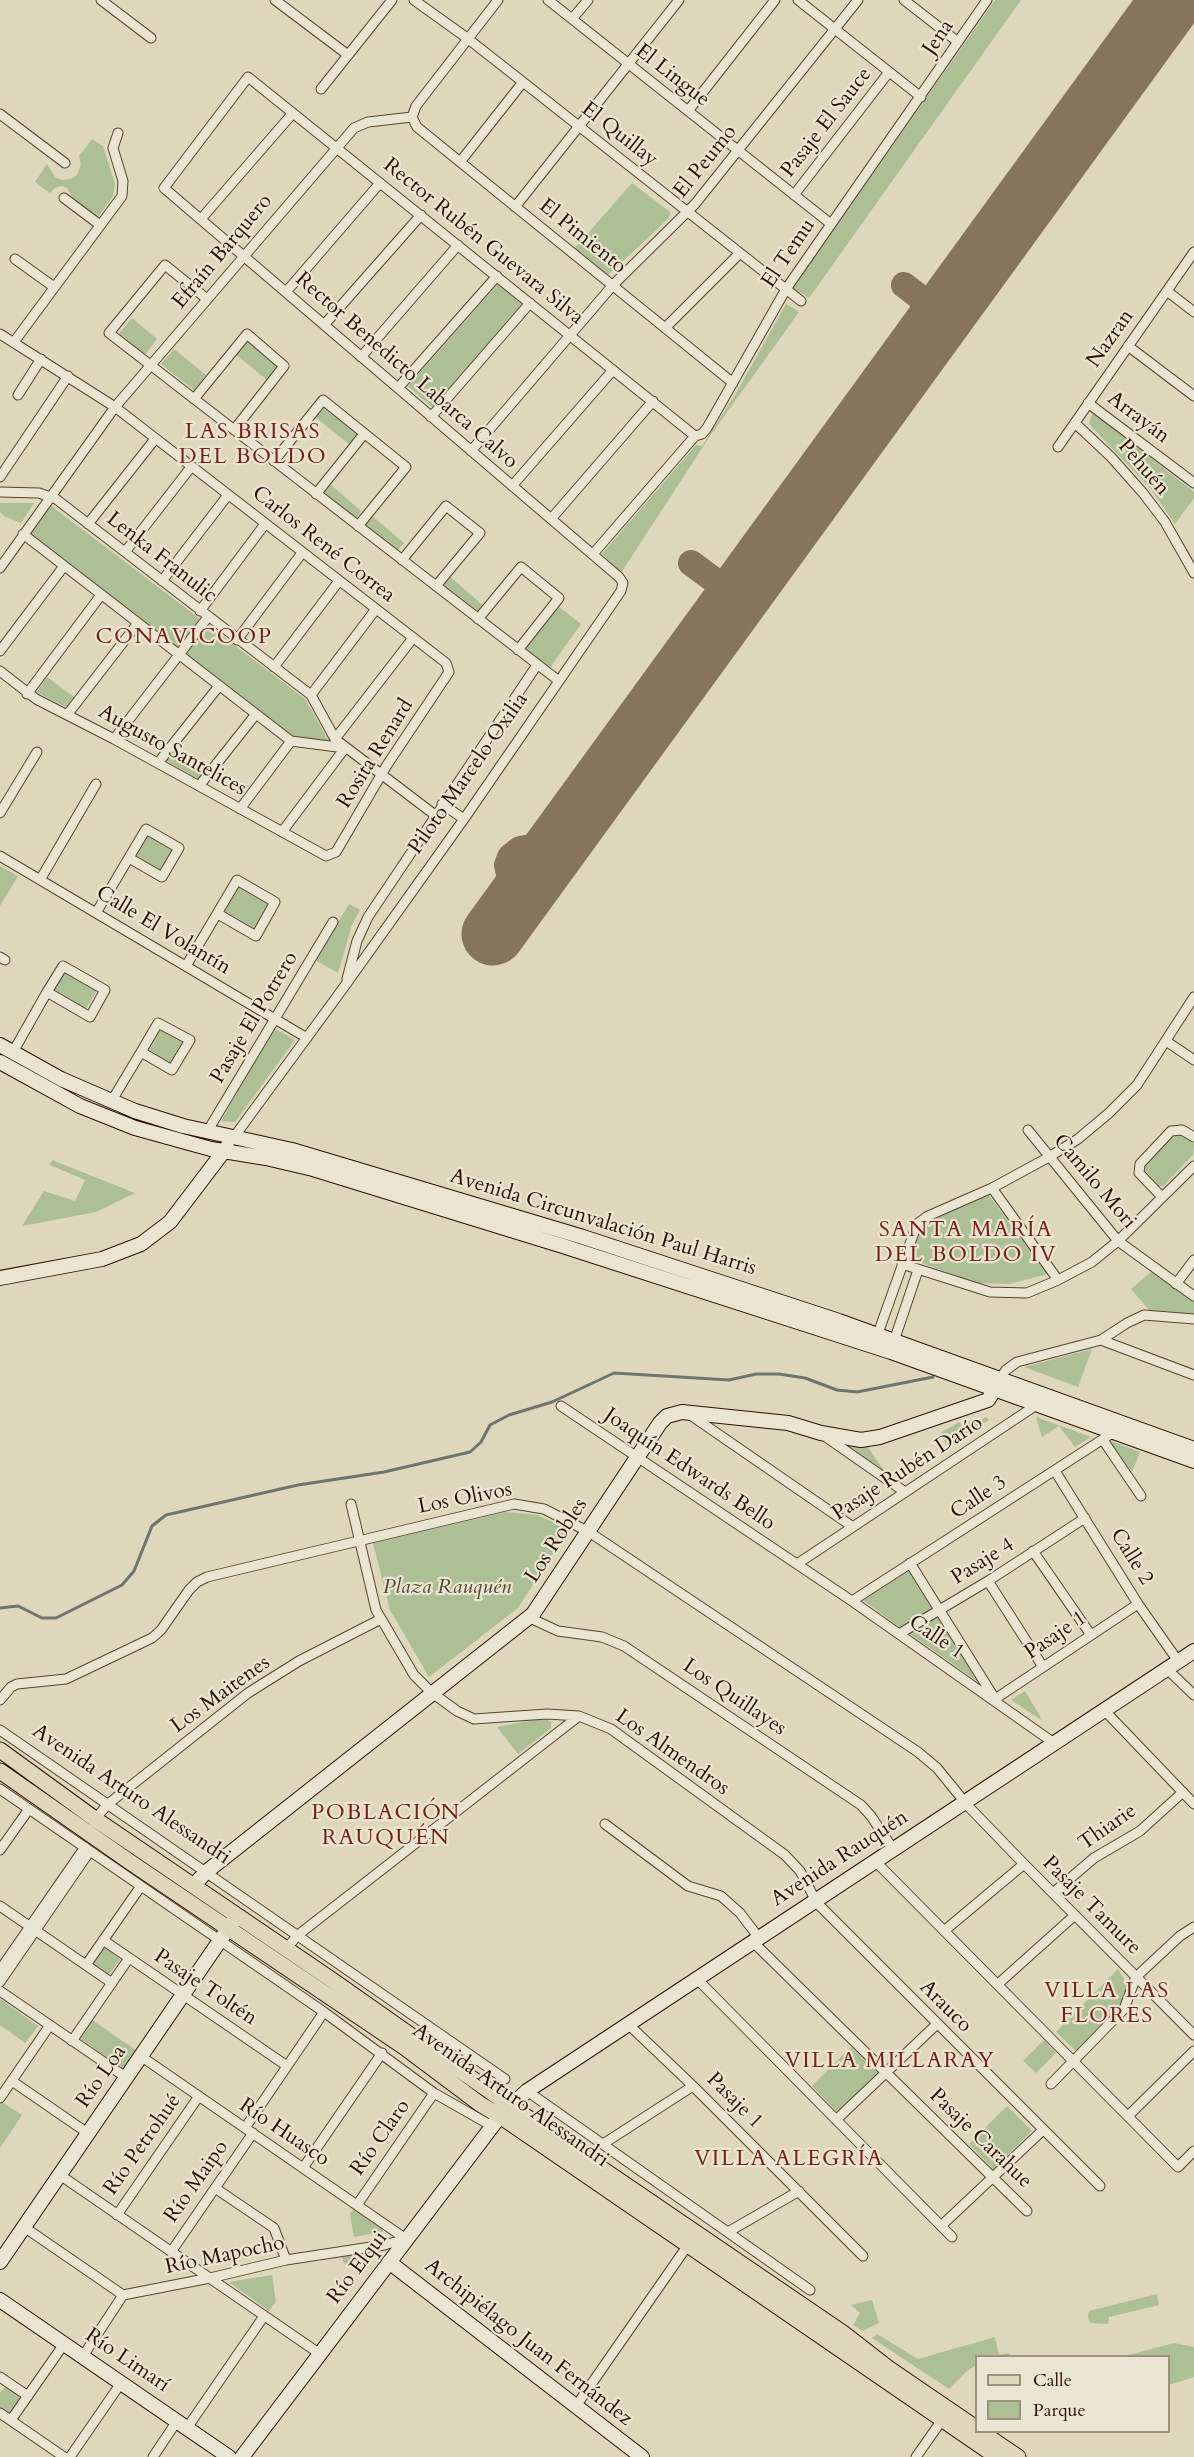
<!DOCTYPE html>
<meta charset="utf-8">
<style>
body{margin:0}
#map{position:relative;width:1194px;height:2457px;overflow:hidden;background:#dfd7bc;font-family:Cardo,serif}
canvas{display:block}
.legend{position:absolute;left:975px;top:2355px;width:195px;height:78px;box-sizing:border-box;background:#eae5d3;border:2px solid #9e907f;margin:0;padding:8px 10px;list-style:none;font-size:18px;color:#2d1100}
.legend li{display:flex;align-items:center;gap:12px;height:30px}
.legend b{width:30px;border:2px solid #9e907f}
</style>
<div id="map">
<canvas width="1194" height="2457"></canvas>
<ul class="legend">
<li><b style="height:8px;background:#dfd7bc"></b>Calle</li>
<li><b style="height:16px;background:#acbf95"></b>Parque</li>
</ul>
</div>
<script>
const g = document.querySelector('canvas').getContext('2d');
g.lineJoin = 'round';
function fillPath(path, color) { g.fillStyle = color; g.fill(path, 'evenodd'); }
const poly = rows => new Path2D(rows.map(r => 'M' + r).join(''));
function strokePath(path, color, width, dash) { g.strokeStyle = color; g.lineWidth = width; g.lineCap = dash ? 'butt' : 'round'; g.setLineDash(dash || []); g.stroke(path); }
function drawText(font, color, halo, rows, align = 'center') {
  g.font = font + ' Cardo,serif'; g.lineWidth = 4.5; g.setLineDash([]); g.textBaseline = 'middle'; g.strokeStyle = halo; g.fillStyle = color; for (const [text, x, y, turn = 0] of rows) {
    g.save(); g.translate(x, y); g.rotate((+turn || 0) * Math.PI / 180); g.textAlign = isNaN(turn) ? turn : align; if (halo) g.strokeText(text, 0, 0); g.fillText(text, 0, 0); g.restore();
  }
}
fillPath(poly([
 [995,0,1021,0,809,298,793,288],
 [92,139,103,146,115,184,113,196,98,217,73,199,67,188,62,186,55,188,50,193,35,182,47,164,55,177,62,180,71,179,77,175,81,164,79,156],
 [632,183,670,212,669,218,608,275,575,248],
 [498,284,522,304,433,408,408,386],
 [786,304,799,312,710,436,621,573,602,554,696,445,702,446,735,395],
 [132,318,157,339,145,355,119,334],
 [247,339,279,366,267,380,235,354],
 [174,349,206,375,194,390,161,364],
 [323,403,362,434,351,446,313,415],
 [1092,414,1095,414,1194,492,1194,498,1175,524,1150,488,1089,424],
 [329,483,361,511,355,521,322,492],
 [0,503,34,503,21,523,4,516,0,512],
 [49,504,305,699,331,745,291,736,28,532],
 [371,515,404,543,396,552,363,526],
 [448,575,485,607,480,613,442,584],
 [559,607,581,624,549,669,524,648],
 [47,677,77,699,70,709,36,692],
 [174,750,205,773,200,780,166,761],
 [146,833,175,849,161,873,133,857],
 [0,866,18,876,0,906],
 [238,884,271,903,255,931,222,911],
 [349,904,360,910,352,925,338,973,315,960],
 [64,972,97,990,86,1009,53,991],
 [161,1028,185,1042,172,1066,148,1052],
 [274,1028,295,1040,235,1122,221,1121],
 [1175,1135,1182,1135,1194,1144,1193,1155,1163,1186,1159,1186,1144,1169,1145,1162],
 [52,1160,135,1193,96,1212,22,1226,44,1191,75,1201,85,1180,50,1165],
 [988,1194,1048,1274,1009,1284,976,1283,905,1257,916,1226],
 [1152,1271,1194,1300,1194,1314,1149,1310,1131,1289],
 [1092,1349,1078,1387,1024,1367],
 [977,1417,981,1420,986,1417,989,1420,947,1445,940,1433,959,1422,962,1426],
 [1036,1417,1091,1437,1075,1447,1059,1426,1042,1437],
 [833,1436,865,1443,885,1472],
 [1108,1440,1140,1452,1132,1472],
 [506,1512,538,1515,568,1530,518,1608,429,1677,390,1610,373,1543],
 [909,1571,934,1611,902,1629,863,1600],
 [936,1615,984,1686,907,1632],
 [1025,1691,1043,1721,1011,1700],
 [545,1718,551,1722,551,1728,518,1754,497,1727],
 [103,1946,120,1959,108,1976,91,1963],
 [1118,1969,1130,1989,1125,2004,1080,2055,1056,2032],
 [0,1999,38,2026,25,2043,0,2025],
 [91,2019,137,2051,124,2069,78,2037],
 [1044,2040,1056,2053,1036,2073,1023,2061],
 [851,2047,878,2073,837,2112,812,2086],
 [2,2102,22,2115,0,2148,0,2106],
 [1007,2106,1032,2131,993,2169,969,2144],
 [355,2206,384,2228,382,2232,354,2237,350,2214],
 [373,2249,374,2252,358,2270,344,2263,341,2254],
 [272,2275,276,2302,269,2311,229,2282],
 [1157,2294,1159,2305,1109,2317,1108,2324,1090,2323,1088,2317,1089,2311],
 [872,2300,879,2323,863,2331,853,2325,860,2313,851,2305],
 [877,2334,918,2359,995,2337,999,2355,1009,2353,1010,2356,976,2356,976,2365,966,2372,949,2389,872,2338],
 [1174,2343,1194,2347,1194,2377,1169,2385,1168,2356,1125,2356],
 [6,2385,24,2398,12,2416,0,2408,0,2393]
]), '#acbf95');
strokePath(poly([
 [0,1608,18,1606,42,1618,56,1618,122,1585,134,1571,152,1526,166,1515,298,1485,384,1472,470,1452,481,1442,490,1425,509,1415,552,1402,614,1373,729,1380,756,1374,779,1374,805,1378,837,1390,857,1392,933,1377]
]), '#6d7570', 3);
strokePath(poly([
 [1160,15,1163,0],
 [904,285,943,315],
 [691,563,737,597],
 [527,886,515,881,509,874,507,865,510,857,520,849,549,844,563,836]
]), '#86745e', 26);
strokePath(poly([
 [493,934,1172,0]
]), '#86745e', 63);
const street = poly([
 [101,0,151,38],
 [275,0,348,55],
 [414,0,467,38,801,301],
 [548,0,831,224],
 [798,0,921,97],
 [904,0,958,42],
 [572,19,588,0],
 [321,89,392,0],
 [688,111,775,0],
 [0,114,65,163],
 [412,117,417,127,733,383],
 [412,117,416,106,498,0],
 [460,162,523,82],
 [794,195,889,72],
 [64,198,100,225],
 [515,207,679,0],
 [201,219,293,113],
 [15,259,54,287],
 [1167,291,1194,312],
 [286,292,380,183],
 [207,299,165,265,109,333,559,681],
 [324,325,421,215],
 [665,328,740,253],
 [0,334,115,407,446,663,449,672,387,765,336,852,326,856,114,739,36,699,0,671],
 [14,342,122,196,123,181,113,148,118,133],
 [1128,346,1194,396],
 [361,357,458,245],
 [398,388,497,276],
 [18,395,41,359],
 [194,399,247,334,284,366,234,430],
 [1088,403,1194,483],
 [431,417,530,303],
 [1076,424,1111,457,1143,493,1165,522,1194,573],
 [1058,447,1194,252],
 [471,451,613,285,695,204,858,0],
 [274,461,323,400,406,467,358,526],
 [0,477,68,376],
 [512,486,613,370],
 [0,492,39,493,56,499,311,695,335,739,435,815],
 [316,494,364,434],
 [551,519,653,401],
 [88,524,155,439],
 [23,534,291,741,345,748],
 [125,552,191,467],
 [593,554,695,436,702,434,707,428,786,289,987,0],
 [402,560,446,506,480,533,436,586],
 [0,568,115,407,354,128,368,122,412,117],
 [162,581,228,495],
 [200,611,265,524],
 [478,619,521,567,559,598,518,650],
 [237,640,302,553],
 [0,651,64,566],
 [274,667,339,581],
 [27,694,101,595],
 [311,695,376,609],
 [67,715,138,623],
 [114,739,208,617],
 [335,739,413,638],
 [158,763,219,686],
 [199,786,256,714],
 [442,804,464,819],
 [240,809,291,741],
 [0,813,37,752],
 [282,832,345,748],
 [0,856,307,1038],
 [40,880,96,784],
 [96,913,146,829,179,848,162,877,129,858],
 [0,957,5,960],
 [186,966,237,880,275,902,256,936,218,914],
 [347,979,357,941,368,917,537,665],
 [1166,1041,1194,1060],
 [13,1052,47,992,63,966,105,990,90,1017,47,992],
 [111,1102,141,1052,158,1023,190,1040,172,1070,141,1052],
 [1028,1130,1118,1241,1194,1296],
 [207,1132,333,922],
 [234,1137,344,987,464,819,621,591,623,583,619,577,164,188,248,77,695,436],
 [992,1188,1058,1280],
 [1162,1197,1139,1173,1140,1164,1171,1131,1182,1130,1194,1137],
 [902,1264,990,1292,1027,1293,1058,1280,1092,1262,1118,1241,1194,1166],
 [1176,1284,1194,1260],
 [876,1339,917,1224,928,1216,992,1188,1049,1157,1078,1139,1109,1113,1137,1085,1194,997],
 [1101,1340,1194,1375],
 [893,1344,918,1270],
 [997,1383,1006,1370,1017,1362,1101,1340,1127,1323,1144,1315,1194,1319],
 [561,1406,852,1601,1054,1743],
 [689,1414,853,1527],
 [826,1437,905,1492],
 [1103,1440,1141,1496],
 [1055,1471,1138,1604,1178,1661],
 [351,1504,376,1610,414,1675,431,1692,457,1711,474,1719,547,1714,579,1716,611,1729,785,1855,800,1871,817,1903,1100,2186],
 [1033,1551,1091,1635],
 [910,1563,995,1699,1138,1604],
 [797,1564,1038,1404],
 [988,1581,1043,1667],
 [852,1601,1117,1430],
 [530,1618,558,1631,602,1637,624,1646,861,1805,871,1816,893,1849],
 [899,1634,988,1581,1085,1518],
 [1167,1669,1194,1695],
 [0,1700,11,1687,17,1684,66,1679,152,1638,161,1630,189,1590,197,1582,207,1577,514,1504,544,1509,589,1532,918,1752,937,1768,968,1806,1024,1864,1194,2035],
 [1104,1710,1194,1804],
 [0,1730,505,2079],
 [0,1789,324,2012,434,2093,492,2126],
 [95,1819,108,1804,248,1693,299,1661,381,1619],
 [605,1824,688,1886,721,1896,740,1913,759,1938],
 [0,1850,29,1809],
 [875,1861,1178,2167,1194,2151],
 [1053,1893,1094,1858,1140,1831,1183,1792],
 [0,1906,112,1983],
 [944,1931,1024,1864],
 [103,1940,287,2066],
 [753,1942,1027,2211],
 [286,1949,298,1935,579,1716],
 [86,1965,141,1886],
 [0,1970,85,1847],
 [697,1979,952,2237],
 [0,1982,90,1851],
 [998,1984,1075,1915],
 [0,1991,127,2078],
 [628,2024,693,2086,863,2256],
 [72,2041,129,1958],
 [142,2057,406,2239],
 [12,2081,89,2134],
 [1051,2084,1124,2009,1136,1977,1180,1936,1194,1927],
 [527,2091,810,2290],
 [0,2098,50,2025],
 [1128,2116,1194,2051],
 [836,2120,937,2024],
 [245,2128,324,2012],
 [603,2144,693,2086],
 [303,2168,382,2053],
 [60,2175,320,2354],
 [215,2188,274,2228,286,2260],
 [357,2205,434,2093],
 [117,2215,199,2096],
 [941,2226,1043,2130],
 [24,2227,123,2295],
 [728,2232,799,2191],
 [171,2252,253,2133],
 [83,2356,123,2295,210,2278,286,2260,384,2245,406,2239],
 [0,2377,28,2396],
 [576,2406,688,2245],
 [0,2413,64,2457],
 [11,2420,64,2344],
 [187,2428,264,2316],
 [70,2457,121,2383],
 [153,2457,177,2421],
 [916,2457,942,2420]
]);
const secondary = poly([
 [0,1045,61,1079,135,1111,183,1126,292,1150,583,1237,839,1321,1194,1449],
 [0,1062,80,1106,135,1128,211,1149,266,1158,313,1169,563,1246,891,1352,1194,1461],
 [0,1278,102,1259,141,1244,170,1222,227,1147],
 [194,1885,206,1872,533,1614,660,1423,667,1416,682,1412,788,1423,821,1433,861,1440,880,1437,988,1400,995,1389],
 [0,2262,234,1920],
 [389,2262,642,2457],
 [0,2300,229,2457],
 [242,2457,500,2116,527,2091,1194,1651]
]);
const primary = poly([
 [0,1750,95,1819,332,1980,545,2130,843,2333,888,2368,976,2428],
 [0,1771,130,1862,404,2047,480,2104,500,2116,997,2457],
 [981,2432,1018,2457]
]);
strokePath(street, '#5a422f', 11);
strokePath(secondary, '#2d1100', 16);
strokePath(primary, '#2d1100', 17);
strokePath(street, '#eae5d3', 9);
strokePath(secondary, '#eae5d3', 14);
strokePath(primary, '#dfd7bc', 15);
drawText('21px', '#2d1100', '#eae5d3', [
 ["Jena",939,38,-56],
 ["El Lingue",672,76,38],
 ["Pasaje El Sauce",827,123,-52],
 ["El Quillay",619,135,38],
 ["El Peumo",706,162,-51],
 ["El Pimiento",582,237,39],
 ["Rector Rubén Guevara Silva",483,242,39],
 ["Efraín Barquero",223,252,-50],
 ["El Temu",789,254,-56],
 ["Nazran",1111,339,-55],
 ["Rector Benedicto Labarca Calvo",406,371,41],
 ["Arrayán",1138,418,37],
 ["Pehuén",1143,468,49],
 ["Carlos René Correa",323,545,38],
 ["Lenka Franulic",161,558,38],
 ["Augusto Santelices",172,751,29],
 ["Rosita Renard",376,754,-58],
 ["Piloto Marcelo Oxilia",469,774,-55],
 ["Calle El Volantín",163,931,31],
 ["Pasaje El Potrero",255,1018,-59],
 ["Camilo Mori",1094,1182,50],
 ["Avenida Circunvalación Paul Harris",603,1223,17],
 ["Pasaje Rubén Darío",908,1469,-33],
 ["Joaquín Edwards Bello",689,1470,34],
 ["Calle 3",979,1498,-33],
 ["Los Olivos",465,1499,-11],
 ["Los Robles",557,1541,-57],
 ["Calle 2",1131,1557,58],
 ["Pasaje 4",983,1562,-32],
 ["Pasaje 1",1056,1636,-34],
 ["Calle 1",936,1638,34],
 ["Los Maitenes",221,1695,-36],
 ["Los Quillayes",734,1698,34],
 ["Los Almendros",672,1753,35],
 ["Avenida Arturo Alessandri",131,1795,34],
 ["Thiarie",1108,1828,-35],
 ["Avenida Rauquén",840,1859,-33],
 ["Pasaje Tamure",1091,1906,45],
 ["Pasaje Toltén",205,1988,34],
 ["Arauco",945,2007,45],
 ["Río Loa",102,2077,-55],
 ["Avenida Arturo Alessandri",510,2096,35],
 ["Pasaje 1",734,2101,45],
 ["Río Huasco",284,2133,34],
 ["Río Claro",381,2138,-55],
 ["Pasaje Carahue",980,2139,44],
 ["Río Petrohué",143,2145,-55],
 ["Río Maipo",197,2182,-55],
 ["Río Mapocho",225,2256,-12],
 ["Río Elqui",358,2268,-53],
 ["Archipiélago Juan Fernández",528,2343,38],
 ["Río Limarí",127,2361,34]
]);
drawText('italic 21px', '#53452d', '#eae5d3', [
 ["Plaza Rauquén",447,1588]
]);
g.letterSpacing = '1.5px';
drawText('22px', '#7a1f14', '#eae5d3', [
 ["LAS BRISAS",253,433],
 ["DEL BOLDO",253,458],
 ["CONAVICOOP",184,638],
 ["SANTA MARÍA",966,1231],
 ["DEL BOLDO IV",966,1256],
 ["POBLACIÓN",386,1814],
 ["RAUQUÉN",386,1839],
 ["VILLA LAS",1107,1992],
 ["FLORES",1107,2017],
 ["VILLA MILLARAY",890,2062],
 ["VILLA ALEGRÍA",789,2160]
]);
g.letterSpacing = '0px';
</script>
